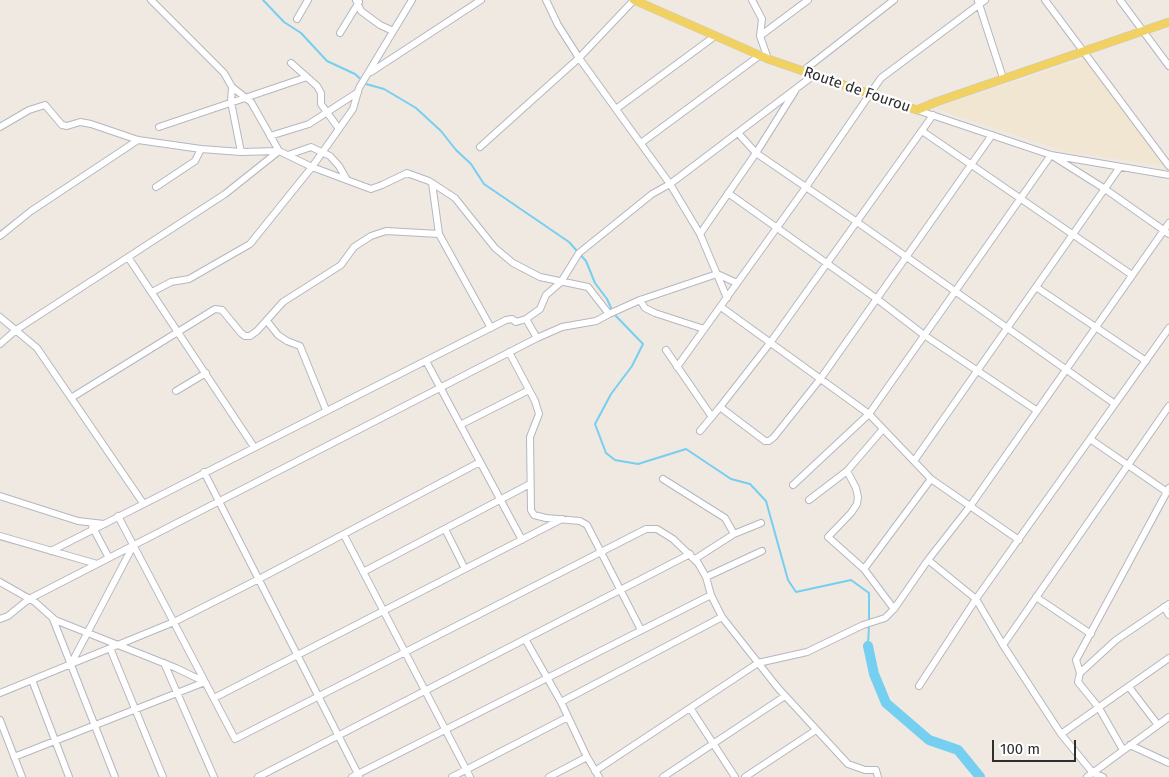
<!DOCTYPE html>
<style>
body{margin:0}
#map{position:relative;width:1169px;height:777px;overflow:hidden;background:#efe9e1;font-family:"Fira Sans",sans-serif}
canvas{display:block}
.scale{position:absolute;left:992px;top:740px;width:84px;height:22px;box-sizing:border-box;border:2px solid #2e2e2e;border-top:0;padding-left:6px;font-size:15px;line-height:18px;white-space:nowrap;color:#2e2e2e;-webkit-text-stroke:4px #fff;paint-order:stroke}
</style>
<div id="map">
<canvas width="1169" height="777"></canvas>
<div class="scale">100 m</div>
</div>
<script>
const g = document.querySelector('canvas').getContext('2d');
g.lineJoin = 'round';
function fillPath(path, color) { g.fillStyle = color; g.fill(path, 'evenodd'); }
const poly = rows => new Path2D(rows.map(r => 'M' + r).join(''));
function strokePath(path, color, width, dash) { g.strokeStyle = color; g.lineWidth = width; g.lineCap = dash ? 'butt' : 'round'; g.setLineDash(dash || []); g.stroke(path); }
function drawText(font, color, halo, rows, align = 'center') {
  g.font = font + ' "Fira Sans",sans-serif'; g.lineWidth = 4.5; g.setLineDash([]); g.textBaseline = 'middle'; g.strokeStyle = halo; g.fillStyle = color; for (const [text, x, y, turn = 0] of rows) {
    g.save(); g.translate(x, y); g.rotate((+turn || 0) * Math.PI / 180); g.textAlign = isNaN(turn) ? turn : align; if (halo) g.strokeText(text, 0, 0); g.fillText(text, 0, 0); g.restore();
  }
}
fillPath(poly([
 [1084,59,1166,166,1064,151,936,109,939,106]
]), '#f0e6d1');
strokePath(poly([
 [263,0,284,22,301,33,327,61,355,74,366,84,384,89,416,108,441,131,456,150,471,164,484,184,569,242,586,261,595,283,607,299,612,310],
 [614,314,643,344,632,366,611,394,595,424,606,453,615,460,638,464,686,449,731,479,750,484,766,501,788,580,796,592,851,580,869,593,869,620],
 [868,646,869,625]
]), '#75cff0', 2);
strokePath(poly([
 [868,646,874,674,886,703,929,740,958,750,980,777]
]), '#75cff0', 10);
const minor = poly([
 [151,0,224,73,232,87,231,102,241,152],
 [356,0,361,11,380,25,393,31],
 [546,0,558,25,579,58,670,184,700,234,727,298],
 [752,0,762,19,760,36,768,59],
 [1045,0,1169,166],
 [1120,0,1169,66],
 [978,1,1003,78],
 [297,19,308,0],
 [340,33,359,2],
 [760,36,808,0],
 [291,63,317,86,321,93,321,104,339,129],
 [803,71,894,0],
 [371,72,481,0],
 [616,109,715,36],
 [917,110,1051,155,1169,175],
 [0,127,29,110,45,105,62,125,67,126,80,122,91,124,138,140,201,149,241,152,279,151,312,167,371,189,382,185,407,173,429,181,455,198,495,248,513,263,540,277,588,287,609,314,640,300,717,274,737,283],
 [159,127,307,77],
 [922,131,1132,275],
 [738,133,756,153,857,222,1115,404],
 [270,136,309,124,358,92],
 [641,143,759,56],
 [480,147,579,58,634,0],
 [288,155,311,147,330,156,339,166,347,180],
 [432,183,439,234,491,328],
 [156,187,195,161,201,149],
 [728,193,877,299,924,335,1036,410],
 [700,234,756,153,795,91],
 [0,236,31,211,138,140],
 [128,257,254,447],
 [1036,287,1146,361],
 [152,292,171,282,189,279,250,244,312,167,353,109,359,88,412,0],
 [640,300,645,308,655,313,704,329],
 [721,307,869,414,931,479,1019,540],
 [0,317,37,348,143,503],
 [526,319,537,338],
 [267,321,278,335,287,341,300,346,326,410],
 [0,344,16,330,225,194,279,151,251,102,232,87],
 [666,350,712,417],
 [509,352,535,401,539,414,530,437,531,510,534,515,546,518,580,521,587,525,641,630],
 [426,361,522,540],
 [677,367,806,187,881,78,985,0],
 [176,391,206,373],
 [71,398,215,309,222,310,241,333,245,336,250,336,257,331,283,302,341,265,354,247,371,236,386,231,439,234],
 [720,407,765,441,769,441,774,437,821,378,992,135],
 [460,425,529,390],
 [700,431,720,407,770,343,933,115],
 [1090,439,1167,492],
 [914,461,1120,167],
 [847,471,856,488,858,497,857,504,851,513,828,537,864,569,894,609],
 [204,472,359,776],
 [663,479,725,518,734,534],
 [793,485,869,414,1051,155,1105,189,1169,234],
 [0,496,78,521,104,524],
 [809,500,847,471,883,429],
 [118,516,235,739,646,529,657,529,673,539,698,563,706,577,711,595,722,617,778,688,848,764,865,770,876,770,878,777],
 [92,526,109,558],
 [445,529,465,569],
 [344,535,470,777],
 [0,536,97,564],
 [51,551,506,320,512,319,516,322,526,319,540,309,546,295,561,282,579,253,652,194,670,184,814,75],
 [695,559,734,534,761,523],
 [928,560,976,599,1003,645,1061,734,1093,773,1103,777],
 [864,569,931,479],
 [363,572,530,484],
 [706,577,762,551],
 [0,582,35,602,55,620,176,668,205,682],
 [1036,597,1091,634],
 [1164,607,1169,615],
 [0,619,8,616,29,599,537,338,562,327,596,321,609,314],
 [53,619,115,777],
 [525,639,561,702,587,757,599,777],
 [1003,645,1169,406],
 [110,648,163,777],
 [164,663,214,777],
 [71,664,133,546],
 [1080,673,1116,640,1169,604],
 [32,680,69,777],
 [919,686,976,599,1169,328],
 [1129,687,1158,725],
 [0,693,174,622,259,579,480,462],
 [214,698,562,519],
 [561,702,722,617],
 [690,708,735,777],
 [0,720,22,777],
 [1061,734,1169,658],
 [1130,745,1169,763],
 [1123,750,1099,708,1078,682,1080,673,1076,660,1169,488],
 [14,757,205,682],
 [595,771,758,663,807,652,863,625,885,618,894,609,928,560,971,505,1169,223],
 [258,777,690,554],
 [352,777,711,595],
 [452,777,568,717],
 [549,777,587,757],
 [663,777,785,696],
 [745,777,816,730],
 [1087,777,1169,717]
]);
const major = poly([
 [634,0,768,59,917,110,936,102,1169,22]
]);
strokePath(minor, '#b4b7c1', 8);
strokePath(major, '#c9c9c9', 9);
strokePath(minor, '#fff', 6);
strokePath(major, '#f2d163', 8);
drawText('15px', '#2e2e2e', '#fff', [
 ["Route de Fourou",857,90,19]
]);
</script>
